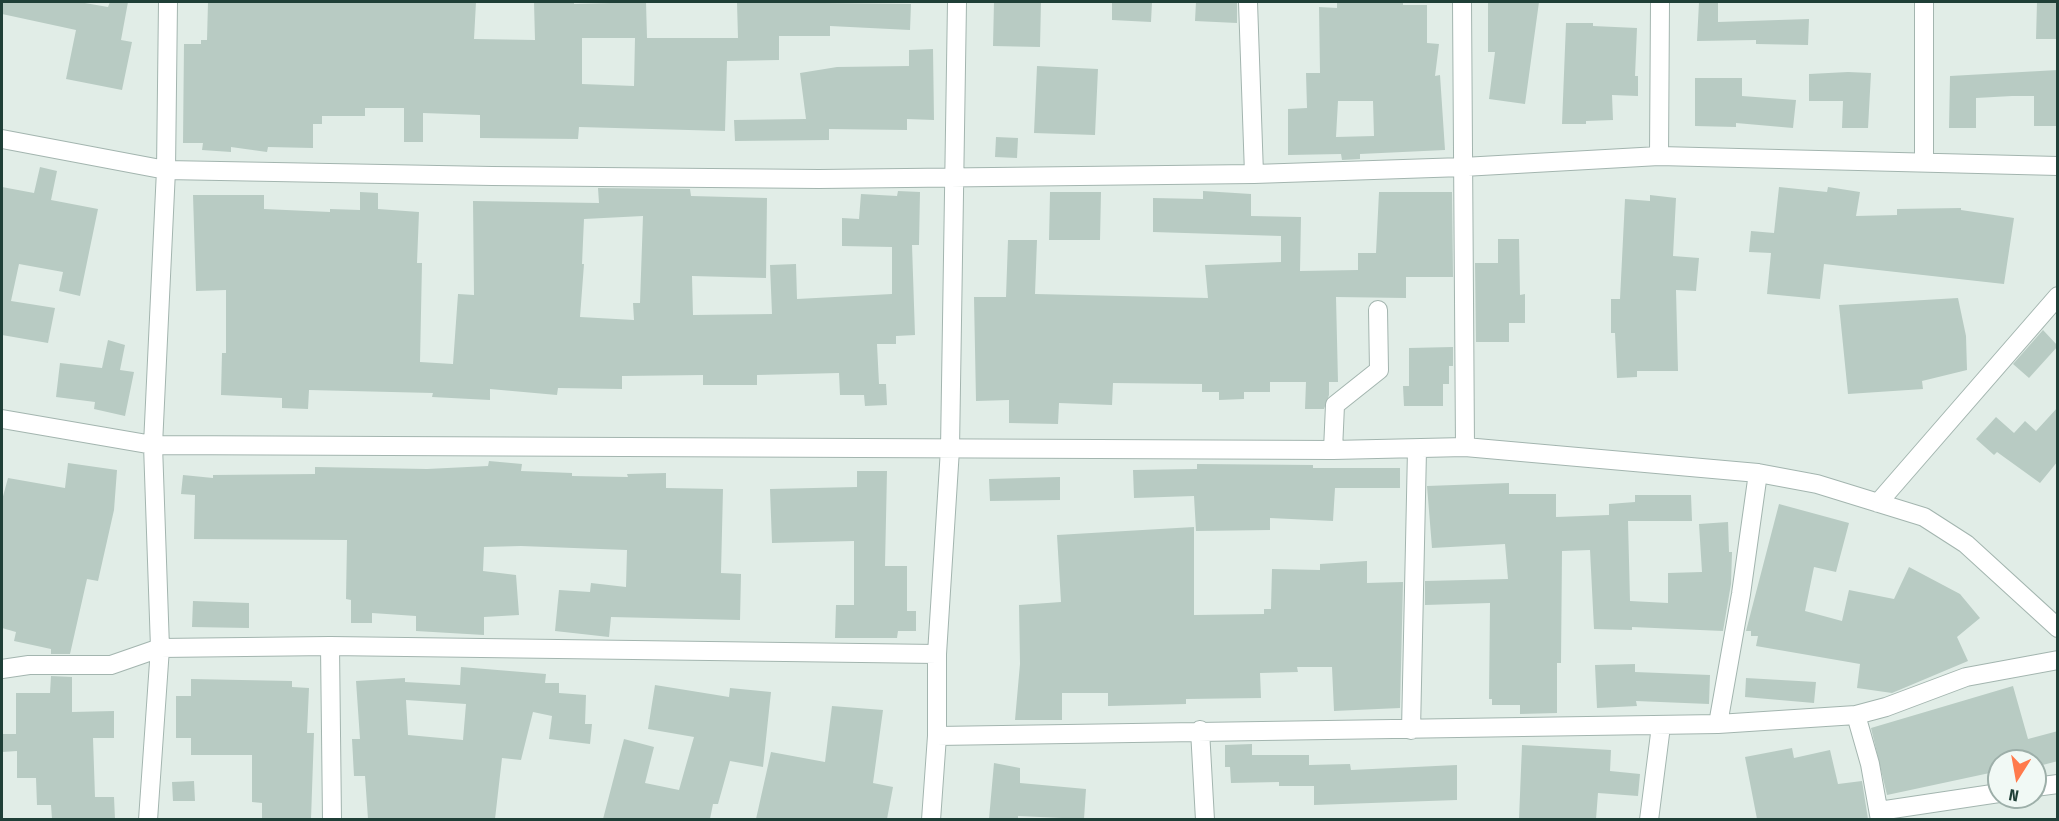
<!DOCTYPE html>
<style>
body{margin:0}
#map{position:relative;width:2059px;height:821px;overflow:hidden;background:#e1ede7;font-family:"Fira Sans Condensed",sans-serif}
canvas{display:block}
.frame{position:absolute;inset:0;border:3px solid #1f3f37;pointer-events:none}
.north{position:absolute;left:1987px;top:749px;width:60px;height:60px;box-sizing:border-box;background:#f1f9f5;border:2px solid #9dafa9;border-radius:50%;rotate:191deg;font-size:16px;font-weight:700;line-height:24px;text-align:center;color:#1f3f37}
.north::after{content:'';display:block;margin:auto;width:21px;height:27px;background:#ff7a4c;clip-path:polygon(50% 0,100% 100%,50% 72%,0 100%)}
</style>
<div id="map">
<canvas width="2059" height="821"></canvas>
<div class="frame"></div>
<div class="north">N</div>
</div>
<script>
const g = document.querySelector('canvas').getContext('2d');
g.lineJoin = 'round';
function fillPath(path, color) { g.fillStyle = color; g.fill(path, 'evenodd'); }
const poly = rows => new Path2D(rows.map(r => 'M' + r).join(''));
function strokePath(path, color, width, dash) { g.strokeStyle = color; g.lineWidth = width; g.lineCap = dash ? 'butt' : 'round'; g.setLineDash(dash || []); g.stroke(path); }
fillPath(poly([
 [2,2,79,2,108,7,110,2,128,2,121,40,132,42,122,90,66,79,76,30,2,14],
 [208,2,476,2,474,39,535,40,534,2,574,2,574,4,646,2,647,38,738,38,737,2,911,4,910,30,830,26,830,36,779,36,779,60,727,61,725,131,579,127,578,139,480,138,480,115,423,113,423,142,404,142,404,108,365,108,365,116,322,116,322,124,313,124,313,148,268,147,267,152,231,147,231,152,202,150,203,143,183,143,184,44,201,44,201,40,207,40],
 [582,38,635,38,634,86,582,84],
 [994,2,1041,2,1040,47,993,46],
 [1112,2,1152,2,1151,22,1112,20],
 [1196,2,1237,2,1237,23,1195,21],
 [1337,2,1403,2,1403,5,1427,5,1427,43,1439,44,1435,76,1440,75,1445,150,1360,154,1360,159,1342,160,1341,154,1288,155,1288,109,1307,108,1306,73,1320,73,1319,7,1337,8],
 [1338,101,1373,101,1374,136,1336,137],
 [1488,2,1539,2,1525,104,1489,99,1495,52,1488,52],
 [1699,2,1718,2,1718,22,1809,19,1808,45,1756,44,1756,40,1697,41],
 [2037,2,2056,2,2058,39,2036,39],
 [1566,23,1593,23,1593,26,1637,28,1635,76,1638,76,1638,96,1612,95,1613,120,1586,121,1586,124,1562,124],
 [933,49,934,120,907,119,907,130,829,129,829,140,735,141,734,120,806,119,800,73,837,67,909,66,909,50],
 [1037,66,1098,69,1095,135,1034,133],
 [2058,70,2058,126,2034,126,2034,96,2012,96,1976,98,1976,128,1949,128,1950,76],
 [1848,72,1871,73,1868,128,1842,128,1843,101,1809,101,1809,74],
 [1695,78,1742,78,1742,96,1796,100,1793,128,1736,123,1736,127,1695,126],
 [996,137,1018,138,1017,158,995,157],
 [40,167,57,171,51,200,98,209,80,296,59,291,63,272,19,264,11,301,55,308,48,343,2,335,2,187,34,193],
 [1779,187,1827,192,1828,187,1860,192,1856,216,1897,215,1897,209,1961,208,1961,210,2014,218,2004,284,1824,264,1820,299,1767,294,1771,253,1749,252,1751,231,1774,233],
 [598,188,690,189,691,196,767,198,766,278,692,276,693,315,772,314,770,265,796,264,797,299,892,294,892,247,842,246,842,218,859,219,861,194,897,196,898,191,920,192,919,245,912,245,915,335,896,336,896,344,877,344,879,384,886,384,887,405,865,406,864,395,840,395,839,373,757,375,757,385,703,385,703,375,622,376,622,389,558,388,557,395,490,389,490,400,432,397,433,393,309,390,308,409,282,408,282,398,221,395,222,353,226,353,226,290,196,291,193,195,264,195,264,209,330,212,330,209,360,210,360,192,378,193,378,209,419,212,417,263,422,263,420,362,453,364,458,294,474,295,473,201,599,203],
 [643,216,640,303,633,303,634,320,580,317,584,264,582,264,584,219],
 [1203,191,1251,194,1251,216,1301,217,1300,271,1358,270,1358,253,1376,253,1379,192,1452,192,1453,277,1406,277,1406,298,1336,297,1338,382,1329,382,1329,395,1324,409,1305,409,1306,382,1270,382,1270,392,1244,392,1244,399,1219,400,1219,392,1202,392,1202,384,1113,383,1112,405,1059,403,1058,424,1009,423,1009,400,976,401,974,297,1006,297,1008,240,1037,240,1035,294,1208,298,1205,265,1281,262,1281,236,1153,232,1153,198,1203,199],
 [1050,192,1101,192,1100,240,1049,240],
 [1650,195,1676,198,1673,256,1699,258,1696,291,1676,290,1678,371,1637,371,1637,377,1617,378,1615,333,1611,333,1611,299,1620,299,1625,199,1650,201],
 [1498,239,1519,239,1520,295,1525,294,1525,323,1509,323,1509,342,1476,342,1475,263,1498,263],
 [1958,298,1966,336,1967,370,1922,381,1923,389,1848,394,1839,305],
 [2043,330,2058,346,2029,378,2013,364],
 [108,340,125,345,120,370,134,372,125,416,94,409,95,402,56,397,60,363,102,368],
 [1453,347,1453,366,1449,366,1449,384,1443,384,1443,406,1404,406,1403,386,1409,386,1409,348],
 [2058,407,2058,461,2040,483,1997,452,1994,455,1976,439,1996,417,2014,433,2025,421,2036,431],
 [489,461,522,464,521,471,572,473,572,476,628,477,627,474,666,473,666,488,723,489,721,573,741,574,740,620,611,617,609,637,555,631,559,590,590,592,591,583,626,587,627,550,521,546,484,547,483,571,516,575,519,615,484,617,484,635,416,631,416,616,372,613,372,623,351,623,351,600,346,599,347,540,194,539,195,495,181,494,183,475,213,478,213,475,315,474,315,467,427,469,488,466],
 [68,463,117,470,114,510,98,581,87,579,70,654,51,654,51,649,14,641,16,632,2,628,2,500,8,478,65,488],
 [1197,464,1313,465,1313,468,1400,468,1400,488,1335,488,1333,521,1270,518,1270,530,1196,531,1194,496,1134,498,1133,470,1197,469],
 [857,471,887,471,885,566,907,566,907,611,916,611,916,631,898,631,897,638,835,638,836,605,854,605,854,541,772,543,770,489,857,487],
 [1060,477,1060,500,990,501,989,479],
 [1509,483,1509,494,1556,494,1556,517,1609,515,1609,504,1635,502,1635,495,1691,495,1692,521,1628,521,1630,601,1668,603,1668,573,1702,572,1699,524,1728,522,1729,552,1732,552,1731,584,1723,631,1632,627,1632,630,1594,629,1590,550,1562,551,1561,663,1557,663,1557,713,1520,714,1520,705,1492,705,1492,699,1489,699,1490,603,1425,605,1425,581,1508,579,1505,544,1432,548,1427,486],
 [1779,504,1849,523,1836,572,1814,567,1805,611,1842,621,1849,590,1894,599,1909,567,1960,594,1980,618,1957,637,1968,661,1892,693,1857,688,1860,664,1756,646,1758,636,1751,636,1751,631,1746,631],
 [1194,527,1194,615,1264,614,1264,609,1271,609,1272,569,1320,570,1320,564,1367,561,1367,583,1403,582,1400,708,1334,711,1332,667,1297,667,1298,672,1260,673,1261,698,1186,699,1186,704,1108,706,1108,693,1062,693,1062,720,1015,720,1020,664,1019,605,1061,602,1057,535],
 [193,601,249,603,249,628,192,627],
 [1635,664,1635,672,1710,675,1709,704,1636,701,1637,706,1597,708,1595,665],
 [461,667,546,674,545,683,559,683,559,693,586,695,585,724,592,724,590,744,549,739,552,716,533,712,521,760,502,758,495,819,368,819,365,776,354,776,352,739,360,739,356,681,405,678,405,682,460,685],
 [406,700,466,704,463,740,408,735],
 [51,676,72,677,72,712,114,711,114,738,93,738,95,797,114,797,115,819,52,819,51,805,37,805,36,778,17,778,17,751,2,752,2,734,16,734,16,693,50,693],
 [1746,678,1816,682,1814,703,1745,697],
 [191,679,292,681,292,687,309,688,307,733,314,733,311,819,262,819,262,803,252,802,252,755,191,755,191,738,176,738,176,696,191,696],
 [655,685,729,697,730,688,771,692,763,767,730,761,718,804,713,804,710,819,603,819,624,739,654,747,645,783,679,790,694,737,648,729],
 [2013,686,2028,739,2058,731,2058,761,2035,767,2035,761,1999,761,1999,771,1887,795,1871,728],
 [832,706,883,710,873,783,893,787,887,819,756,819,771,752,825,762],
 [1252,744,1252,755,1309,755,1309,765,1350,764,1351,770,1457,765,1457,800,1314,805,1314,786,1279,786,1279,782,1231,783,1230,767,1225,767,1225,745],
 [1522,745,1611,750,1610,771,1640,774,1638,796,1598,793,1596,819,1519,819],
 [1792,748,1794,758,1830,750,1838,784,1862,781,1868,819,1757,819,1745,757],
 [994,763,1020,768,1020,783,1086,789,1084,819,1018,816,1018,819,989,819],
 [194,781,195,801,173,801,172,782]
]), '#b8cbc3');
const minor = poly([
 [1248,2,1254,174],
 [1462,2,1465,447],
 [2,139,166,170,492,176,819,179,1254,174,1463,167,1659,156,2058,166],
 [1659,156,1660,2],
 [1924,162,1924,2],
 [2,419,153,445,1333,450,1465,447,1758,473,1817,484,1924,517,1966,544,2058,628],
 [1333,450,1335,405,1379,370,1378,310],
 [1878,503,2058,296],
 [330,646,332,820],
 [2,669,29,665,111,665,160,648,330,646,937,654],
 [1856,715,1870,764,1880,820],
 [1718,724,1741,594,1758,473],
 [1200,730,1205,820],
 [1411,730,1417,450],
 [937,736,1718,724,1856,715,1886,707,1966,677,2058,660],
 [2035,787,2058,784],
 [1879,811,1999,793],
 [148,820,160,648,153,445,166,170,168,2],
 [931,820,937,736,937,654,950,449,957,2],
 [1649,820,1661,726]
]);
strokePath(minor, '#a3b5af', 20);
strokePath(minor, '#fff', 18);
</script>
